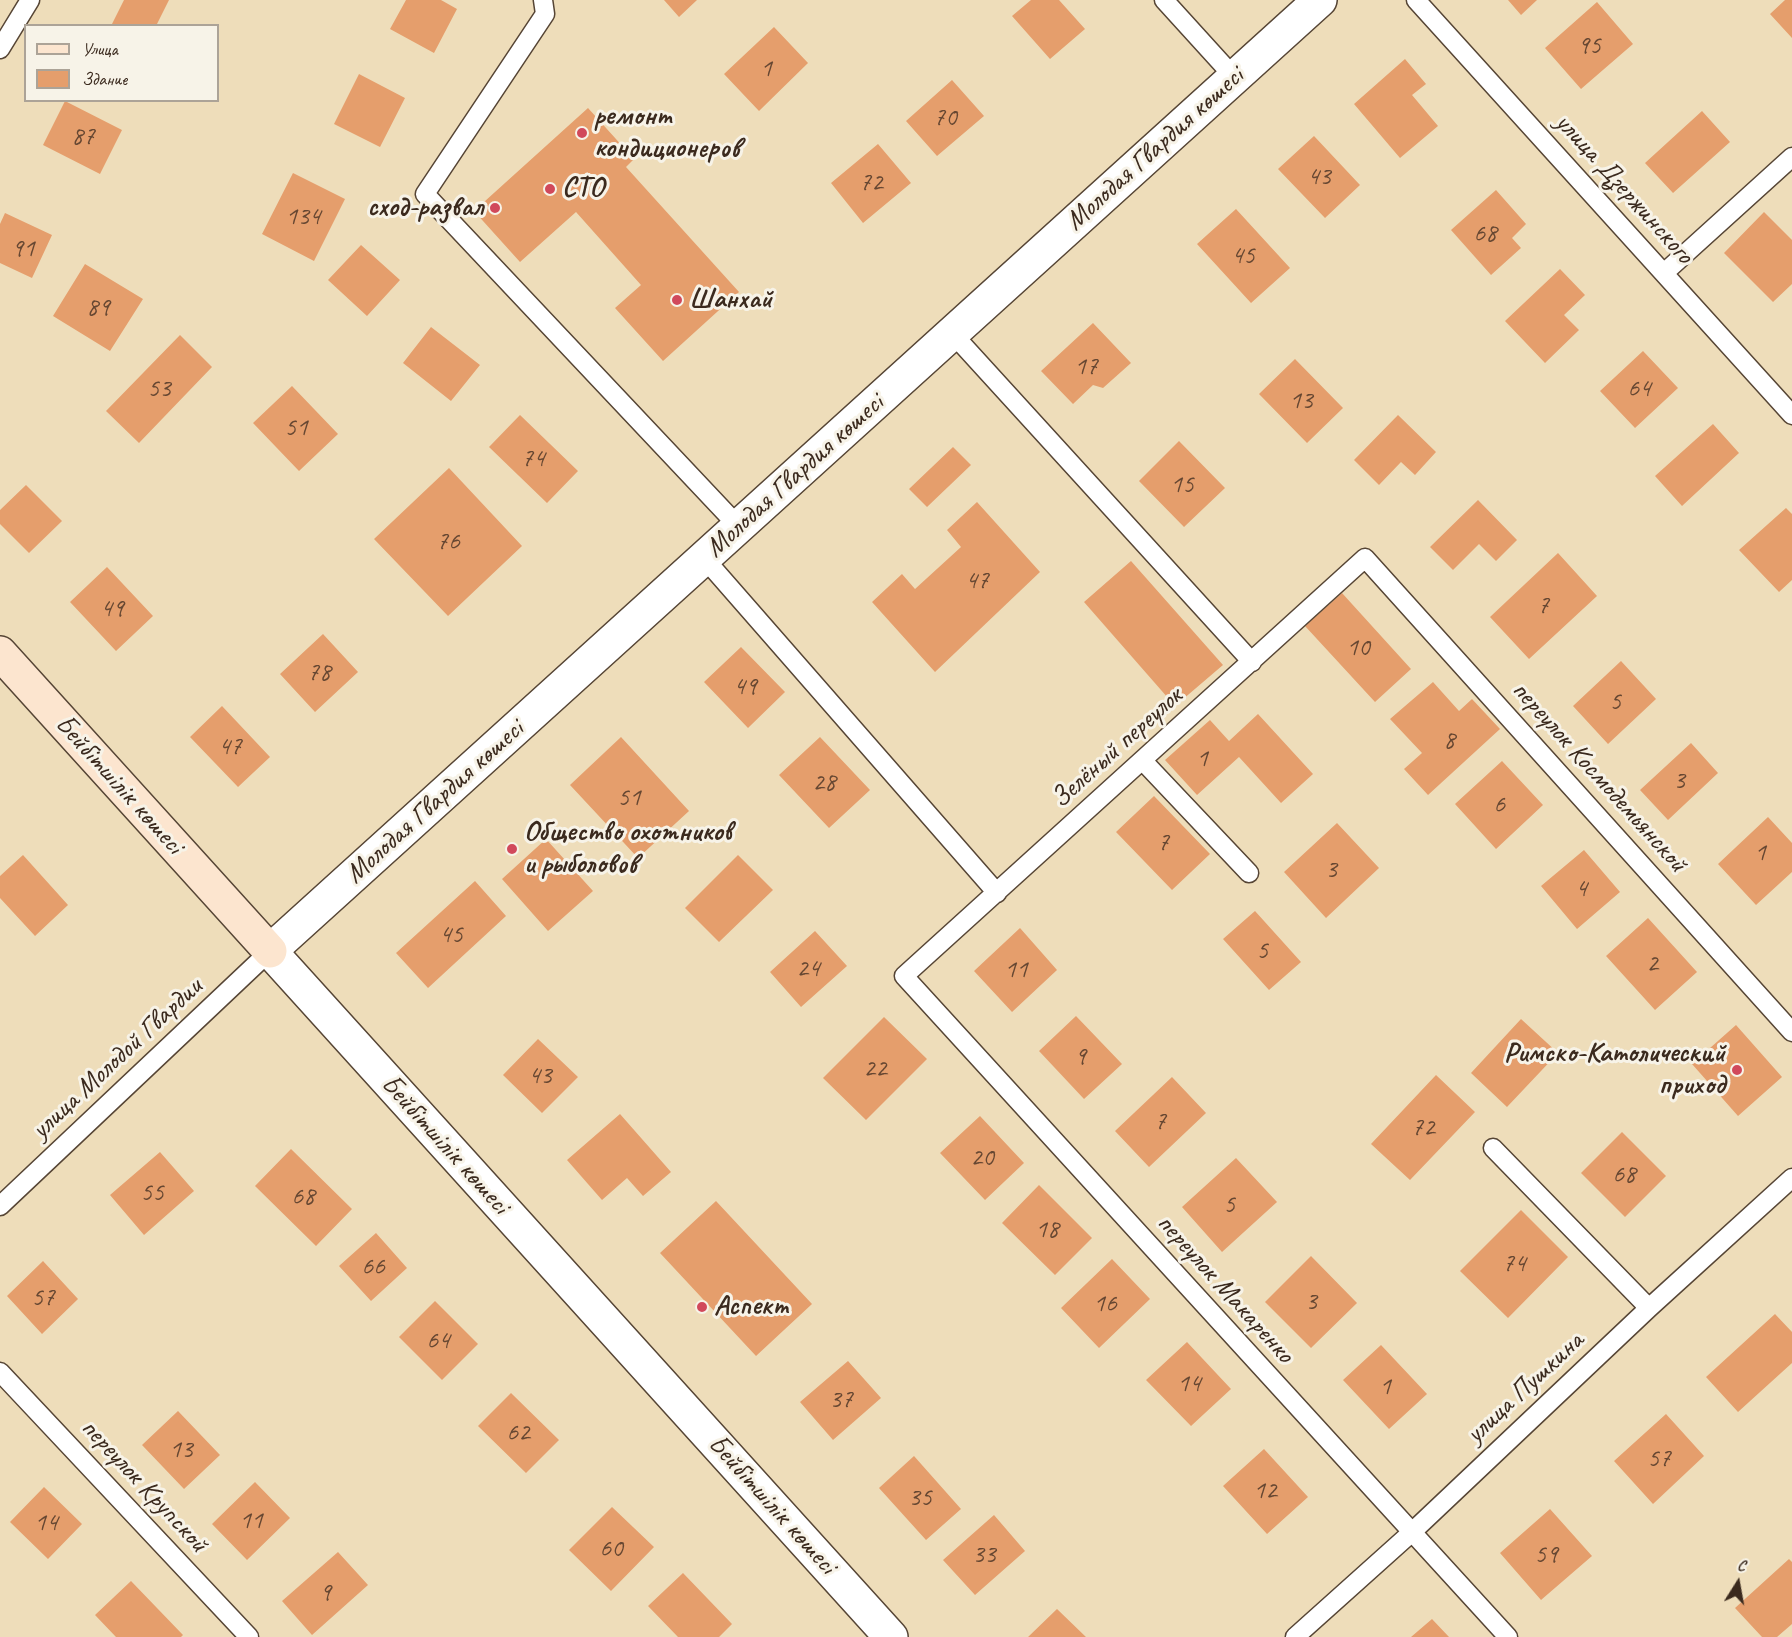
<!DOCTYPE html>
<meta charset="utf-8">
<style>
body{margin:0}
#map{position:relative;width:1792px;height:1637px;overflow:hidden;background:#eeddba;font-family:Caveat,sans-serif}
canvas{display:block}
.legend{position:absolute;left:24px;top:24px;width:195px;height:78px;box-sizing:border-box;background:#f7f3e8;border:2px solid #aca397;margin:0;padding:8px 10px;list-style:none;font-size:18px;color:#3b2a1e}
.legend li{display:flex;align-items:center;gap:12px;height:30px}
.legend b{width:30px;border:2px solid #aca397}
.north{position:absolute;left:1708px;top:1553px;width:60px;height:60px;-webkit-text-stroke:4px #f7f3e8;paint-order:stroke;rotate:11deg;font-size:16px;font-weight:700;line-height:24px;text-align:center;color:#3b2a1e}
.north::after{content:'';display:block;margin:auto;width:21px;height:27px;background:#3b2a1e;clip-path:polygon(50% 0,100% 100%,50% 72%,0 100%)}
</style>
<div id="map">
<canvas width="1792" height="1637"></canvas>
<ul class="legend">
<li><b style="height:8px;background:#fce5cf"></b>Улица</li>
<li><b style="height:16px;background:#e59e6c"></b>Здание</li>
</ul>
<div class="north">С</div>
</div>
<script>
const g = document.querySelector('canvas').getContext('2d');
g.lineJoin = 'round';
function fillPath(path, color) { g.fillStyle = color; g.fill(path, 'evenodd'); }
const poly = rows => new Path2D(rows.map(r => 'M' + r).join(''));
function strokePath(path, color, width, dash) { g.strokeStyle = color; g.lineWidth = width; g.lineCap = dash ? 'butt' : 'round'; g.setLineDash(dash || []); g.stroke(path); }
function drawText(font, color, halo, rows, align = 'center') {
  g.font = font + ' Caveat,sans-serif'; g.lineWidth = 6; g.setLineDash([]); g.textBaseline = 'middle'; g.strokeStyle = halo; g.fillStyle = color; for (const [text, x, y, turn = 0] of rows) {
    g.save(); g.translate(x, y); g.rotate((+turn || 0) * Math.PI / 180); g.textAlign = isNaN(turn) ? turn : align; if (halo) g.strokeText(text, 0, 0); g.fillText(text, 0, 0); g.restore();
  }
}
fillPath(poly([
 [124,0,169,0,156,26,111,26],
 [406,0,441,0,457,9,434,53,390,29],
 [664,0,697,0,679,17],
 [1031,0,1059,0,1085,29,1050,59,1012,16],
 [1508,0,1537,0,1521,15],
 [1785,0,1792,0,1792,38,1770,14],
 [1597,2,1633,44,1581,89,1545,48],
 [774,27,808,63,759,111,724,74],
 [1405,59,1426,84,1412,95,1438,126,1400,158,1354,104],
 [359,74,405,98,380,147,334,124],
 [952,80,984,116,937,156,906,121],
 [65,101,122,130,100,174,43,145],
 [588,108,634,159,626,167,739,292,663,361,615,308,641,285,576,212,520,262,474,211],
 [1702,111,1730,142,1673,193,1645,163],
 [1314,136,1360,185,1325,218,1278,169],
 [878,144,911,183,863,223,831,183],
 [293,173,345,199,314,261,262,234],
 [1496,190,1526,224,1512,238,1521,248,1491,275,1451,230],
 [1236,209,1290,268,1251,303,1197,244],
 [1764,212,1792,240,1792,284,1773,302,1724,253],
 [5,213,52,235,32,278,0,263,0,224],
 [361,245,400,280,367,316,328,280],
 [85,264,143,299,110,351,53,316],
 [1560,269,1585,295,1564,315,1579,330,1545,363,1505,321],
 [1093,323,1131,363,1103,388,1093,385,1073,404,1041,371],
 [431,327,480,365,451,401,403,363],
 [180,335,212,367,139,443,106,411],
 [1643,351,1678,388,1635,428,1600,391],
 [1295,359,1343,408,1307,443,1259,394],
 [292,386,338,434,299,471,253,423],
 [520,415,578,471,547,503,489,447],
 [1398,415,1436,452,1415,475,1401,462,1379,485,1354,460],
 [1713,424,1739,453,1682,506,1655,476],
 [1179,441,1225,488,1184,527,1139,481],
 [953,447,971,465,927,507,909,489],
 [449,468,522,546,448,616,374,539],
 [26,485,62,521,29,553,0,524,0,510],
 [1478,500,1517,540,1496,561,1479,544,1453,570,1430,547],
 [977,502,1040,572,935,672,872,602,902,574,915,589,961,547,947,530],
 [1786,508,1792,514,1792,580,1779,592,1739,550],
 [1558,553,1597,596,1529,659,1490,617],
 [1131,561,1223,665,1175,706,1084,602],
 [107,567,153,616,116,651,70,602],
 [1342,593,1411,669,1375,702,1305,626],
 [323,634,358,672,315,712,280,674],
 [741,647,785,692,748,728,704,682],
 [1621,661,1656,699,1608,744,1573,706],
 [1433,682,1459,711,1472,699,1500,729,1428,795,1404,769,1422,753,1390,719],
 [222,706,270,757,238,787,190,737],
 [1258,714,1313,774,1281,803,1239,757,1197,795,1165,760,1210,720,1229,741],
 [621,737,689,811,638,858,570,785],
 [820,737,870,790,829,828,779,775],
 [1691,743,1718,773,1668,820,1640,790],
 [1502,761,1543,805,1496,849,1455,804],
 [1154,796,1210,854,1172,890,1116,832],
 [1768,817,1792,843,1792,872,1756,905,1718,864],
 [1337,823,1379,868,1326,918,1284,872],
 [546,839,593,891,548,931,502,879],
 [1584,850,1620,892,1577,929,1541,886],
 [23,855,68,905,35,936,0,898,0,876],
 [738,855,773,890,719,942,685,908],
 [475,881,506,916,428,988,396,953],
 [1255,911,1301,962,1269,990,1223,939],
 [1648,918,1697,972,1655,1010,1606,956],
 [1020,928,1057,970,1012,1012,974,971],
 [815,931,847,966,801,1007,770,972],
 [1076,1016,1122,1064,1084,1099,1039,1051],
 [884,1017,927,1059,866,1120,823,1078],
 [1521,1019,1558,1053,1507,1107,1471,1073],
 [1736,1025,1782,1077,1738,1116,1692,1064],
 [538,1039,578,1077,542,1113,503,1075],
 [1436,1075,1475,1112,1410,1180,1371,1144],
 [1172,1077,1206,1113,1149,1167,1115,1131],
 [620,1114,671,1172,643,1196,627,1178,602,1200,567,1160],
 [980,1116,1024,1163,985,1200,940,1153],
 [1622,1132,1666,1176,1625,1217,1581,1173],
 [291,1149,352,1209,316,1246,255,1186],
 [160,1152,194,1191,144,1235,110,1195],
 [1236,1158,1277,1202,1222,1252,1182,1207],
 [1039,1185,1092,1238,1055,1275,1002,1223],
 [716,1201,812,1304,756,1356,660,1253],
 [1521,1210,1568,1257,1508,1318,1460,1271],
 [376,1233,407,1268,371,1301,339,1266],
 [1311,1256,1357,1303,1311,1348,1265,1302],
 [1112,1259,1150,1299,1099,1348,1061,1308],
 [43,1261,78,1299,42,1334,7,1296],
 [435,1301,478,1344,442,1380,399,1337],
 [1775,1314,1792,1332,1792,1363,1738,1412,1706,1377],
 [1187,1342,1231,1389,1191,1426,1146,1380],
 [1381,1345,1427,1394,1389,1429,1343,1380],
 [848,1361,881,1398,833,1440,800,1402],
 [511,1393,559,1440,526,1473,478,1426],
 [178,1411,220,1455,184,1489,142,1445],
 [1666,1414,1704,1456,1653,1504,1614,1461],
 [1264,1449,1308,1497,1267,1534,1223,1486],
 [914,1456,961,1509,926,1540,879,1488],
 [255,1482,290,1518,247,1560,212,1524],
 [44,1487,82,1524,48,1559,10,1522],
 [612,1507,654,1547,611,1591,569,1550],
 [1550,1509,1592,1556,1541,1600,1500,1553],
 [994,1515,1025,1551,975,1595,943,1560],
 [338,1552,368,1585,312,1635,282,1601],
 [1789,1559,1792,1562,1792,1624,1777,1637,1762,1637,1735,1608],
 [683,1573,732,1624,719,1637,678,1637,648,1606],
 [131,1581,183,1635,181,1637,116,1637,95,1615],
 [1057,1609,1086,1637,1028,1637],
 [1432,1619,1449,1637,1411,1637]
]), '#e59e6c');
const lane = poly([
 [543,0,545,14,425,194,739,527],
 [1164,0,1234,77],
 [1416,0,1792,415],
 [0,49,30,0],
 [1664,273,1792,157],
 [952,333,1252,662],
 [704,558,997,893],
 [1143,761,1249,873],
 [1493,1148,1649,1308],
 [0,1206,270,951],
 [0,1372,249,1637],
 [1295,1637,1411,1533,1649,1308,1792,1178],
 [1508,1637,904,976,1365,558,1792,1032]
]);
const street = poly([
 [891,1637,270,951,1320,0]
]);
const secondary = poly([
 [0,653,270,951]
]);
strokePath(lane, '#564535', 21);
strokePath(street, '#564535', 36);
strokePath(secondary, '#564535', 36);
strokePath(lane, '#fff', 18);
strokePath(street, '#fff', 33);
strokePath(secondary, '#fce5cf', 33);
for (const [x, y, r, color] of [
 [582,133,6,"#d1495b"],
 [550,189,6,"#d1495b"],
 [495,208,6,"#d1495b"],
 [677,300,6,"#d1495b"],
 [512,849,6,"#d1495b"],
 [1737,1070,6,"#d1495b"],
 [702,1307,6,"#d1495b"]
]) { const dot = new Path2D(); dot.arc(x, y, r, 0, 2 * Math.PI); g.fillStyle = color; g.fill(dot); strokePath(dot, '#f7f3e8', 2); }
drawText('26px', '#664732', null, [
 ["95",1589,46],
 ["1",766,69],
 ["70",945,118],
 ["87",83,137],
 ["43",1319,177],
 ["72",871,183],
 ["134",303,217],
 ["68",1485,234],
 ["91",23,249],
 ["45",1243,256],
 ["89",98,308],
 ["17",1086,367],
 ["53",159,389],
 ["64",1639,389],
 ["13",1301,401],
 ["51",296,428],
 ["74",533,459],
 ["15",1182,485],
 ["76",448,542],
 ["47",977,581],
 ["7",1543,606],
 ["49",112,609],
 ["10",1358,648],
 ["78",319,673],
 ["49",745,687],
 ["5",1615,702],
 ["8",1449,741],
 ["47",230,747],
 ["1",1202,759],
 ["3",1679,781],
 ["28",824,783],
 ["51",629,798],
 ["6",1499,805],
 ["7",1163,843],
 ["1",1760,853],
 ["3",1331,870],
 ["4",1581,889],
 ["45",451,935],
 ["5",1262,951],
 ["2",1652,964],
 ["24",808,969],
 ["11",1016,970],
 ["9",1080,1057],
 ["22",875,1069],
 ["43",540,1076],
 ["7",1160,1122],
 ["72",1423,1128],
 ["20",982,1158],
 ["68",1624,1175],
 ["55",152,1193],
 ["68",303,1197],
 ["5",1229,1205],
 ["18",1047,1230],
 ["74",1514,1264],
 ["66",373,1267],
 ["57",43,1298],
 ["3",1311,1302],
 ["16",1105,1304],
 ["64",438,1341],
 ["14",1189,1384],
 ["1",1385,1387],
 ["37",841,1400],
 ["62",518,1433],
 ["13",181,1450],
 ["57",1659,1459],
 ["12",1265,1491],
 ["35",920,1498],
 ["11",251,1521],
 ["14",46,1523],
 ["60",611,1549],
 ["33",984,1555],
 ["59",1546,1555],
 ["9",325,1593]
]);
drawText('bold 28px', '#3b2a1e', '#f7f3e8', [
 ["ремонт",594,117],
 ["кондиционеров",594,149],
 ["СТО",562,189],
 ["сход-развал",483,208,"right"],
 ["Шанхай",689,300],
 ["Общество охотников",524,833],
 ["и рыболовов",524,865],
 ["Римско-Католический",1725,1054,"right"],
 ["приход",1725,1086,"right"],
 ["Аспект",714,1307]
], 'left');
drawText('28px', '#3b2a1e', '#f7f3e8', [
 ["Молодая Гвардия көшесі",1155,149,-42],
 ["улица Дзержинского",1624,189,48],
 ["Молодая Гвардия көшесі",795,476,-42],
 ["Зелёный переулок",1117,748,-42],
 ["переулок Космодемьянской",1599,777,48],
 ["Бейбітшілік көшесі",119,785,48],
 ["Молодая Гвардия көшесі",435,802,-42],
 ["улица Молодой Гвардии",117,1059,-43],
 ["Бейбітшілік көшесі",445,1145,48],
 ["переулок Макаренко",1225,1289,48],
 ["улица Пушкина",1525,1388,-43],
 ["переулок Крупской",144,1486,47],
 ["Бейбітшілік көшесі",772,1505,48]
]);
</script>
